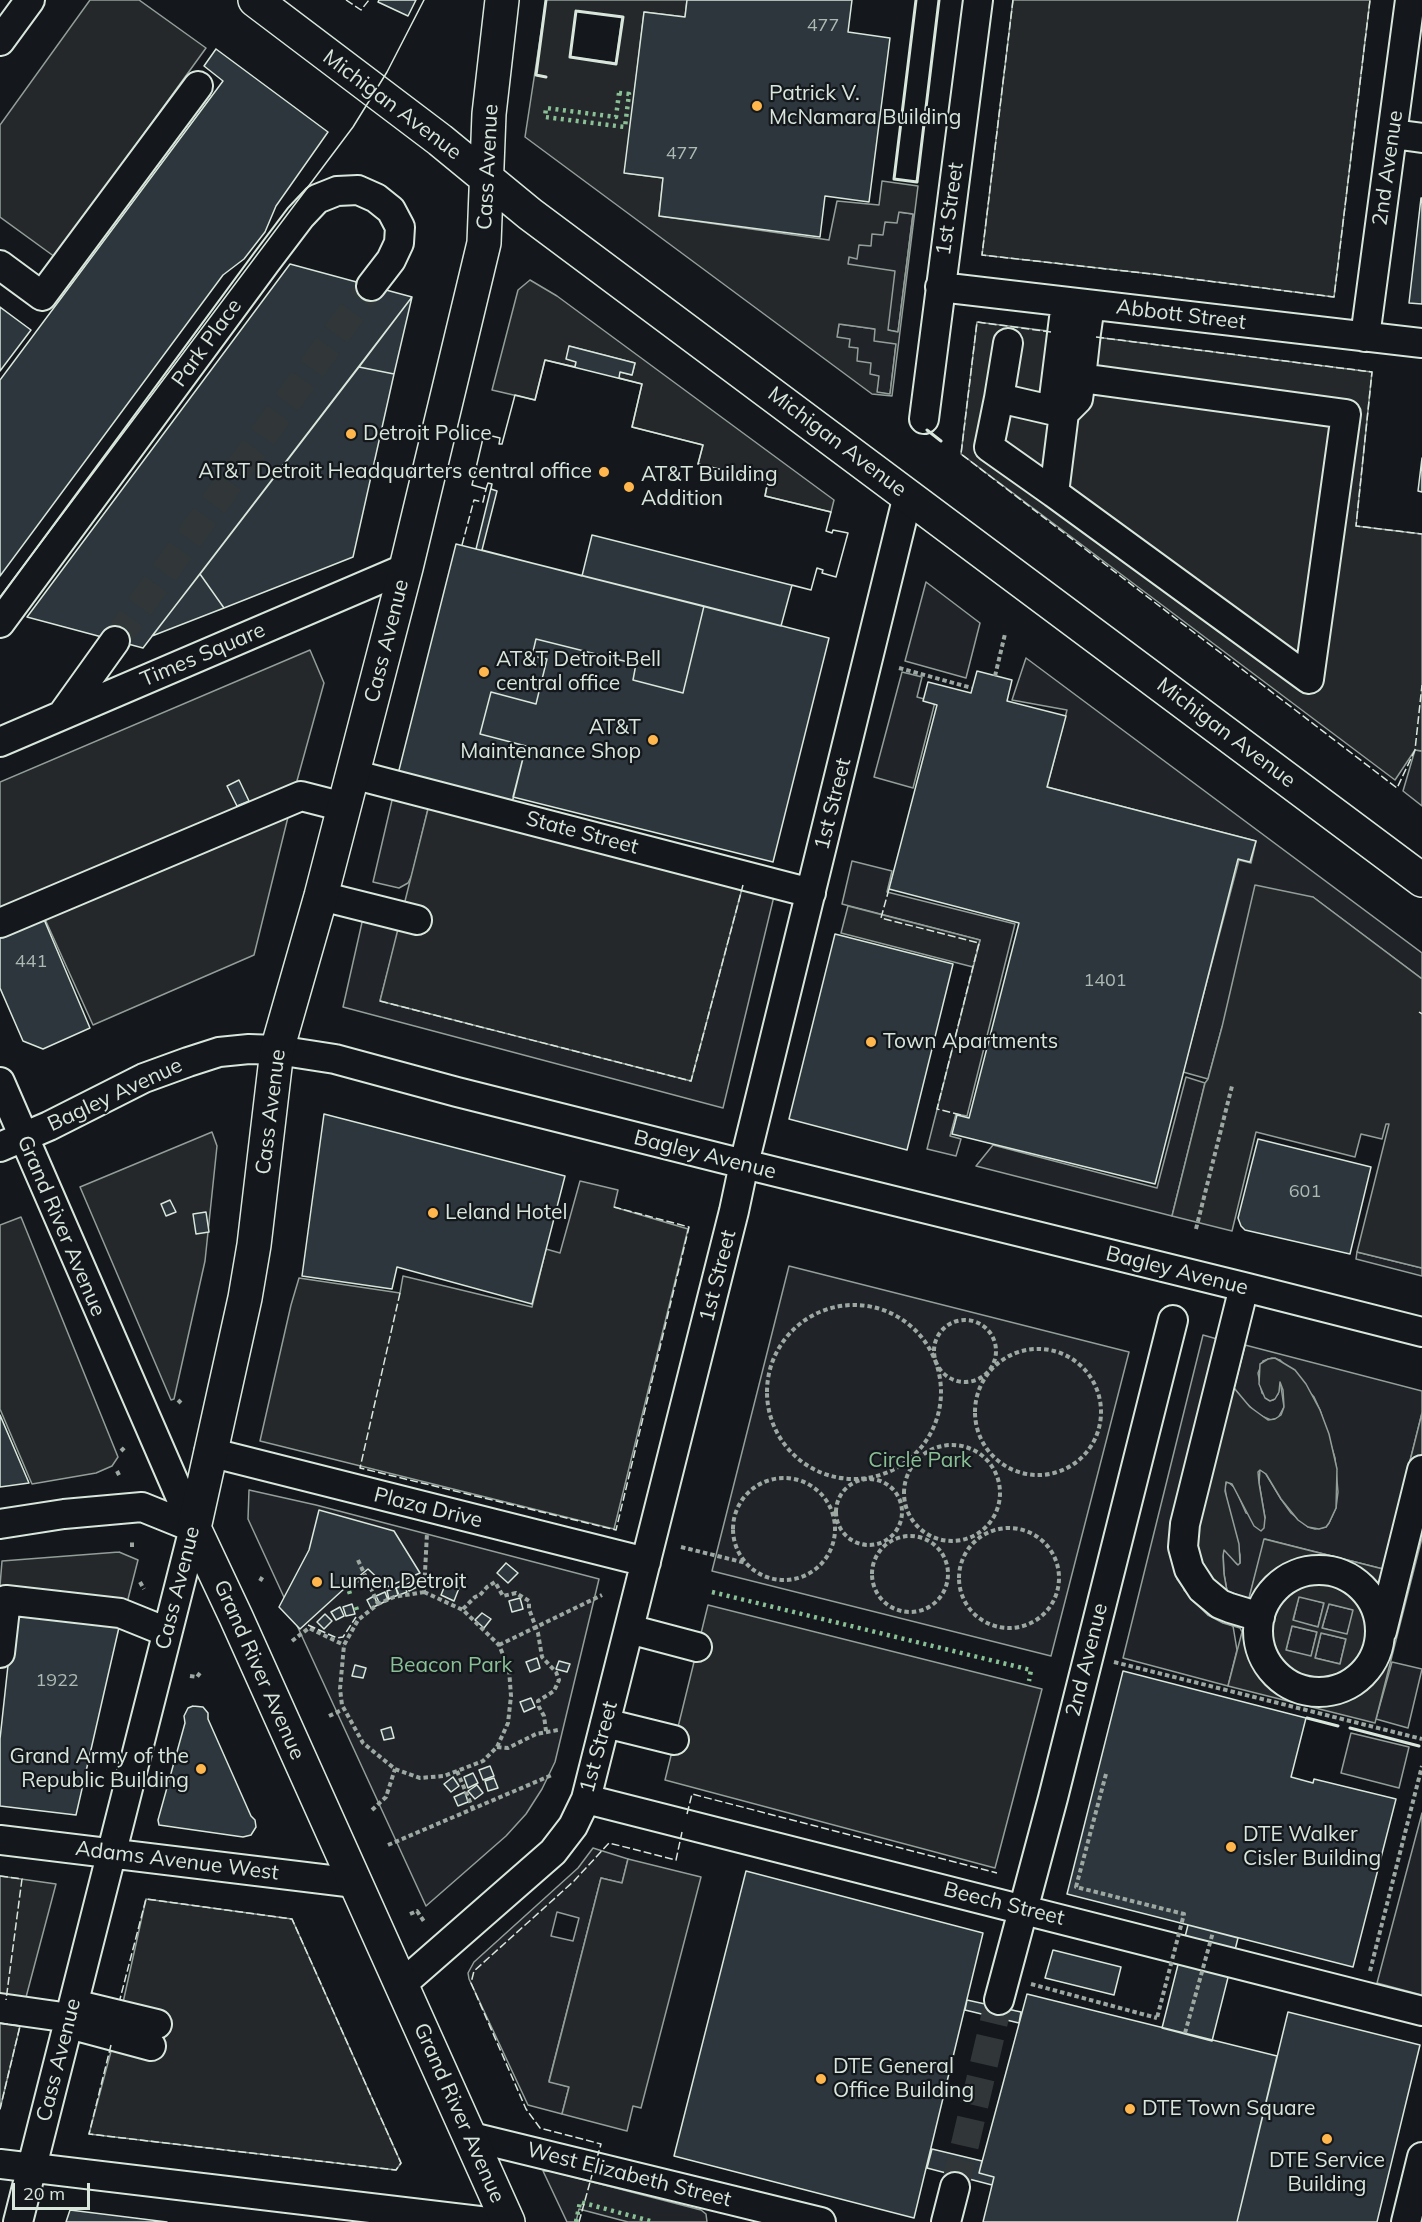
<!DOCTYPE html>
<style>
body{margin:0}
#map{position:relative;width:1422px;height:2222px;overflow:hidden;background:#14181c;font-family:Mulish,sans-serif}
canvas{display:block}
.scale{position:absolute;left:12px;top:2183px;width:78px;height:27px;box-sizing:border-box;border:3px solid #d8e6dc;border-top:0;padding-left:8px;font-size:18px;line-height:21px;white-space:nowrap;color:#d8e6dc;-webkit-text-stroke:4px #14181c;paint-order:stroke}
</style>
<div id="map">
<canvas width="1422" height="2222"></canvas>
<div class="scale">20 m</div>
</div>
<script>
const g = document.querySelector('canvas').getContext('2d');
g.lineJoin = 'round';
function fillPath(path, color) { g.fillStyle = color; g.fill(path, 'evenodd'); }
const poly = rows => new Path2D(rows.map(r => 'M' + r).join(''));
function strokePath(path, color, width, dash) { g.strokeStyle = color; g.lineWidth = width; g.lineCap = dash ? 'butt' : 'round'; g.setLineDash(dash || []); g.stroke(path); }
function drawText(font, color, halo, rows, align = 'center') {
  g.font = font + ' Mulish,sans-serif'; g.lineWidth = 4.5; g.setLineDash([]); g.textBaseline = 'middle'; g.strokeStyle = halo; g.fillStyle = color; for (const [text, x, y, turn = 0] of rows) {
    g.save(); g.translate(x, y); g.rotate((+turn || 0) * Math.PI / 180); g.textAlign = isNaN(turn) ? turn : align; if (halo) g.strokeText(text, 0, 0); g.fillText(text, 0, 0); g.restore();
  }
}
const green = poly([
 [898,212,913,214,898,332,888,330,848,264,849,257,859,245,898,212],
 [839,324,875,329,896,344,890,394,877,393,878,376,869,375,857,361,849,347,837,337,839,324],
 [926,582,980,623,966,678,905,661,926,582],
 [1026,658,1422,953,1422,979,1313,897,1222,1027,1208,1079,1183,1072,1239,860,1251,863,1256,841,1047,787,1067,710,1012,700,1026,658],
 [902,672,922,677,917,697,935,702,913,788,874,777,902,672],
 [1415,750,1422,751,1422,806,1403,791,1415,750],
 [393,796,429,805,412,875,408,883,399,888,373,882,393,796],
 [852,861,892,871,887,892,1015,924,967,1116,956,1114,950,1136,961,1139,956,1156,927,1149,980,940,842,904,852,861],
 [743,885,775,892,723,1108,343,1007,365,909,393,919,398,932,380,1001,743,885],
 [1186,1077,1205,1083,1172,1216,976,1166,993,1145,1157,1188,1186,1077],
 [1357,1252,1422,1268,1422,1276,1356,1259,1357,1252],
 [789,1266,1129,1352,1051,1656,712,1571,789,1266],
 [1203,1335,1217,1339,1184,1590,1208,1615,1233,1626,1237,1650,1228,1686,1123,1658,1203,1335],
 [1245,1345,1422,1391,1422,1413,1383,1569,1265,1539,1249,1599,1227,1591,1224,1574,1223,1551,1226,1551,1237,1564,1240,1563,1240,1555,1226,1497,1225,1486,1227,1481,1235,1488,1246,1513,1265,1518,1259,1483,1260,1469,1266,1474,1281,1499,1291,1513,1308,1527,1315,1529,1326,1527,1329,1523,1336,1508,1338,1492,1335,1458,1320,1410,1314,1397,1280,1360,1272,1358,1263,1361,1258,1373,1262,1393,1273,1400,1278,1394,1280,1380,1284,1407,1278,1418,1271,1420,1259,1415,1245,1402,1234,1388,1245,1345],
 [249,1490,316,1505,599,1579,555,1762,542,1789,526,1814,506,1836,426,1906,248,1519,249,1490],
 [1299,1596,1324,1603,1318,1627,1293,1621,1299,1596],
 [1329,1604,1354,1610,1347,1635,1322,1628,1329,1604],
 [1292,1626,1317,1632,1311,1657,1286,1650,1292,1626],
 [1321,1633,1346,1639,1340,1664,1315,1658,1321,1633],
 [1392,1662,1422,1669,1408,1728,1376,1719,1392,1662],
 [1351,1733,1409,1747,1399,1788,1341,1773,1351,1733],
 [1422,1813,1422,1995,1377,1983,1422,1813],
 [593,1848,628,1859,622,1883,601,1878,549,2081,569,2087,562,2114,528,2105,469,1979,468,1973,474,1962,578,1868,593,1848],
 [557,1912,579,1918,573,1941,551,1936,557,1912],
 [543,2171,550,2171,701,2210,706,2214,707,2222,628,2222,579,2209,576,2222,567,2222,543,2171]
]);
fillPath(green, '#202428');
strokePath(green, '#939e99', 1.5);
const parking = poly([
 [90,0,139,0,206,48,55,257,0,217,0,125,90,0],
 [546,0,687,0,685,17,644,12,625,173,663,178,659,216,829,240,837,201,879,205,882,181,918,186,892,396,872,394,525,137,546,0],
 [576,11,622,17,616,63,570,57,576,11],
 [899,212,913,214,898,332,888,330,895,271,848,264,849,257,857,259,859,245,871,246,872,234,883,235,885,222,897,223,899,212],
 [839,324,875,329,874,341,896,344,890,394,877,392,879,376,870,374,871,363,857,361,858,348,849,347,850,339,837,337,839,324],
 [1013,0,1370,0,1334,297,1161,275,982,255,1013,0],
 [530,280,557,296,834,500,831,512,765,496,768,481,698,464,703,445,632,427,642,384,618,378,620,372,632,375,635,363,569,346,576,362,575,367,545,360,535,400,492,390,518,290,530,280],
 [977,322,1372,372,1356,526,1422,534,1422,751,1415,750,1395,780,961,454,977,322],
 [310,650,324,683,295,788,0,914,0,782,310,650],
 [429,805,743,885,691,1081,380,1001,429,805],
 [290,809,254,955,93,1025,44,917,290,809],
 [1255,885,1313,897,1422,979,1422,1268,1357,1252,1389,1124,1386,1124,1382,1139,1361,1134,1355,1157,1256,1132,1232,1231,1172,1216,1205,1083,1208,1079,1222,1027,1255,885],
 [848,906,980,940,973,967,841,933,848,906],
 [212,1132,217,1146,205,1261,174,1399,171,1400,80,1187,212,1132],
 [580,1181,618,1190,614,1207,688,1229,614,1529,260,1441,291,1305,299,1278,400,1293,403,1276,532,1307,546,1249,560,1253,580,1181],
 [21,1217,118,1457,112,1466,96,1473,32,1484,0,1409,0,1225,21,1217],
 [1217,1339,1245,1345,1234,1388,1250,1407,1268,1420,1275,1419,1281,1415,1284,1407,1283,1390,1280,1382,1279,1392,1275,1399,1270,1401,1265,1398,1259,1384,1260,1364,1268,1359,1275,1358,1295,1370,1306,1384,1320,1410,1329,1434,1337,1469,1336,1508,1329,1523,1326,1527,1319,1529,1308,1527,1298,1520,1281,1499,1266,1474,1260,1470,1258,1472,1259,1483,1265,1518,1264,1528,1261,1531,1254,1526,1232,1484,1226,1482,1225,1491,1239,1544,1240,1563,1238,1565,1235,1562,1224,1550,1223,1556,1224,1574,1227,1591,1241,1597,1249,1598,1264,1539,1383,1569,1422,1413,1422,1538,1375,1723,1228,1686,1242,1632,1240,1628,1223,1623,1208,1615,1193,1601,1177,1579,1171,1556,1217,1339],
 [1299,1597,1324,1603,1318,1627,1293,1620,1299,1597],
 [1329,1604,1353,1610,1347,1634,1322,1628,1329,1604],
 [1292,1626,1317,1632,1311,1656,1286,1650,1292,1626],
 [1321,1633,1346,1639,1340,1664,1315,1658,1321,1633],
 [119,1552,138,1560,127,1603,0,1586,2,1561,119,1552],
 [708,1605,1042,1689,995,1868,665,1780,708,1605],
 [628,1859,701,1877,641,2108,633,2106,627,2131,562,2114,569,2087,549,2082,601,1878,622,1883,628,1859],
 [0,1876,56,1884,25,2001,0,1999,0,1876],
 [146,1899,292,1919,401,2163,396,2170,89,2134,118,2025,146,1899],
 [0,2023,20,2026,0,2109,0,2023]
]);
fillPath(parking, '#24282b');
strokePath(parking, '#939e99', 1.5);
const building = poly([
 [379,0,416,0,408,16,378,2,379,0],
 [687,0,852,0,848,32,890,38,869,202,825,196,820,237,659,216,663,178,624,173,644,12,685,17,687,0],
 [216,49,328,132,276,206,265,232,244,259,223,275,0,576,0,380,223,81,204,66,216,49],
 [1421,198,1422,198,1422,304,1409,303,1421,198],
 [290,264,412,297,143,648,27,617,290,264],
 [412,297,394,374,359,367,412,297],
 [0,307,31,330,0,371,0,307],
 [569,346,635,363,632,375,620,372,619,378,642,384,632,427,703,445,698,464,768,481,765,496,831,512,826,531,832,533,833,530,848,533,836,577,822,573,823,570,817,568,811,590,792,585,781,626,476,549,492,484,488,483,486,489,472,485,484,434,500,438,499,444,502,444,515,395,535,400,545,360,575,367,576,362,566,359,569,346],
 [545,360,642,384,632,427,703,445,698,464,768,481,765,496,831,512,826,531,832,533,833,530,848,533,836,577,822,573,823,570,817,568,811,590,592,535,582,576,482,550,497,491,491,489,492,484,488,483,486,489,472,485,484,434,500,438,499,444,502,444,515,395,535,400,545,360],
 [359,367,394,374,353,557,224,608,200,574,359,367],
 [1422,458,1422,492,1418,491,1422,458],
 [456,544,704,606,683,693,633,680,636,664,536,639,532,656,547,659,536,704,491,692,480,734,526,746,511,807,397,778,456,544],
 [200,574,224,608,152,636,200,574],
 [704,606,829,638,773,862,513,797,526,746,480,734,491,692,536,704,547,659,532,656,536,639,636,664,633,680,683,693,704,606],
 [977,671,1012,680,1007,701,1066,716,1047,787,1256,841,1250,862,1238,859,1155,1184,952,1134,957,1115,969,1118,1019,923,889,889,937,705,923,701,928,682,971,693,977,671],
 [239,780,249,801,237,806,227,786,239,780],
 [43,917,90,1028,43,1049,23,1041,0,988,0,936,43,917],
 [835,934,953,964,907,1150,789,1119,835,934],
 [324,1114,565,1176,532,1304,397,1267,392,1289,302,1276,324,1114],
 [1258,1139,1371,1167,1350,1254,1245,1230,1241,1226,1238,1218,1258,1139],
 [170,1200,176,1212,166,1216,161,1204,170,1200],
 [206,1212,209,1232,196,1234,193,1214,206,1212],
 [0,1415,29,1483,0,1487,0,1415],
 [319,1510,394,1531,420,1573,387,1587,368,1569,357,1578,360,1581,345,1588,300,1629,279,1607,309,1550,319,1510],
 [506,1563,518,1573,508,1583,497,1573,506,1563],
 [413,1581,417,1587,409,1591,406,1585,413,1581],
 [446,1583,459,1588,454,1601,441,1595,446,1583],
 [404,1585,407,1592,399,1595,396,1588,404,1585],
 [396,1588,398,1595,389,1599,387,1591,396,1588],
 [385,1592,388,1600,380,1604,376,1596,385,1592],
 [374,1596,378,1605,371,1608,367,1600,374,1596],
 [520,1598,523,1609,512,1612,509,1601,520,1598],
 [352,1604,355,1614,346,1616,343,1607,352,1604],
 [340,1607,344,1616,336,1620,331,1612,340,1607],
 [14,1610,120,1623,76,1815,0,1806,0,1739,14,1610],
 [482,1613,491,1619,484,1628,475,1620,482,1613],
 [325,1614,332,1621,324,1629,317,1622,325,1614],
 [537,1658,540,1668,530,1672,526,1662,537,1658],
 [559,1661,570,1664,567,1672,556,1669,559,1661],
 [355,1665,366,1668,363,1678,352,1676,355,1665],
 [1123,1671,1306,1718,1291,1777,1313,1783,1314,1779,1396,1799,1353,1967,1067,1894,1123,1671],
 [531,1698,535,1707,524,1712,520,1702,531,1698],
 [193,1706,203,1707,208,1713,208,1719,251,1816,255,1820,256,1827,251,1835,243,1837,159,1825,158,1820,185,1723,184,1716,188,1708,193,1706],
 [391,1727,394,1738,384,1740,381,1730,391,1727],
 [490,1766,494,1776,483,1780,479,1770,490,1766],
 [473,1773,478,1783,468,1788,464,1777,473,1773],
 [453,1777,459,1786,451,1792,444,1784,453,1777],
 [494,1778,498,1788,488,1791,485,1781,494,1778],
 [477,1785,483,1793,475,1799,468,1791,477,1785],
 [465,1792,468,1802,458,1806,454,1797,465,1792],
 [746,1871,983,1933,914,2218,674,2156,746,1871],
 [1188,1925,1238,1938,1212,2041,1162,2028,1188,1925],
 [1053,1950,1121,1967,1114,1995,1045,1978,1053,1950],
 [1027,1994,1277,2056,1237,2222,983,2222,994,2177,979,2173,1027,1994],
 [967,2000,1021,2012,1019,2023,965,2010,967,2000],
 [1288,2012,1420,2045,1377,2222,1237,2222,1288,2012],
 [932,2149,982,2161,979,2173,994,2177,992,2185,927,2168,932,2149],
 [70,2210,167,2222,66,2222,70,2210]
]);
fillPath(building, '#2c363c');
strokePath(building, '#d8e6dc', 1.5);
strokePath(poly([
 [115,641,371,286],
 [955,2187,999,2000]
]), '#313739', 28, [28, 14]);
const minor = poly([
 [0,41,30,0],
 [1393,134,1422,138],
 [0,265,42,296,198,86],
 [940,287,1422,343],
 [1365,337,1410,0],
 [1081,378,1346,414,1309,679,1054,493,1064,413,1078,399,1081,378,1086,333,1090,305],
 [999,398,1008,343],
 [1064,413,1054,398,1066,302],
 [924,419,978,0],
 [1054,493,989,447,999,398,1064,413],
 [0,623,266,262,300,217,317,199,337,191,358,190,376,198,391,210,400,227,399,243,391,260,371,286],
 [62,715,115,641],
 [0,742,406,568],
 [352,774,811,893],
 [321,896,417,920],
 [0,923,301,796,344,807],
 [0,1082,194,1528],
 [0,1147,49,1126,144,1078,188,1062,219,1052,249,1049,277,1050,335,1059,457,1092,744,1164,1244,1287,1422,1332],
 [1244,1287,1185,1524,1183,1547,1189,1569,1202,1589,1220,1604,1230,1608,1260,1617],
 [209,1452,646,1562],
 [0,1524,64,1514,142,1507,194,1528],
 '1258 1631a61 61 0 1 1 122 0a61 61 0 1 1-122 0Z',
 [629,1629,697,1647],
 [1382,1631,1422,1470],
 [0,1653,6,1600,120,1613,167,1632],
 [605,1723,674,1740],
 [586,1799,1422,2011],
 [0,1840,355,1883],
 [401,1985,553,1852,573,1826,586,1799,734,1211,744,1164,908,495],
 [999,2000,1053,1798,1173,1320],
 [74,2004,157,2024],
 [0,2008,70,2018],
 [69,2024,151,2046],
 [472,2137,821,2222],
 [0,2164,488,2222],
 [18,2222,194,1528],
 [946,2222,955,2187],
 [1406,2222,1422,2157]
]);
const major = poly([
 [255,0,440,140,530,214,1422,880],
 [502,0,489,114,484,243,406,568,365,726,321,896,277,1050,254,1245,245,1298,194,1528,236,1617,508,2222]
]);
strokePath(minor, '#d8e6dc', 32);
strokePath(major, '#d8e6dc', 36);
strokePath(poly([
 [899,668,972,688],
 [995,676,1005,634],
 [1196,1229,1232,1086],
 '767 1392a87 87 0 1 1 174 0a87 87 0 1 1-174 0Z',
 '934 1351a31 31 0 1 1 62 0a31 31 0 1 1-62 0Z',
 '975 1412a63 63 0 1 1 126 0a63 63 0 1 1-126 0Z',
 [178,1400,181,1403],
 '904 1493a48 48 0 1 1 96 0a48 48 0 1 1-96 0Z',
 [121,1451,125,1447],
 [117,1471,120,1477],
 '733 1529a51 51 0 1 1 102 0a51 51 0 1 1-102 0Z',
 '836 1512a33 33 0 1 1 66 0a33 33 0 1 1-66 0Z',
 '959 1578a50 50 0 1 1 100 0a50 50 0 1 1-100 0Z',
 '872 1574a38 38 0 1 1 76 0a38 38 0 1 1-76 0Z',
 [132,1547,132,1542],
 [681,1547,746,1563],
 [358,1560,378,1604],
 [260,1581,263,1576],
 [140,1582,144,1589],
 [424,1592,463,1610,499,1645,509,1669,511,1696,508,1723,497,1747,483,1761,444,1776,420,1778,395,1769,363,1743,342,1705,340,1689,344,1645,358,1620,378,1604,394,1597,424,1592],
 [424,1592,427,1533],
 [463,1609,475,1597,480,1595,487,1587,495,1582,503,1596,516,1593,529,1601,529,1609,538,1633,542,1657,556,1672,559,1680,554,1691,538,1701,539,1707,544,1716,546,1731],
 [292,1641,309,1628,344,1645],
 [499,1645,602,1595],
 [1114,1662,1422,1739],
 [190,1676,197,1677,200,1673],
 [329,1716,344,1709],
 [497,1747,508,1748,536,1734,558,1730],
 [457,1771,473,1809],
 [372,1810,386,1797,395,1769],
 [388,1845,552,1775],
 [410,1914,417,1911,425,1923],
 [1370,1971,1422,1766],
 [1031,1984,1157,2018]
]), '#9da8a2', 4, [4.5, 3]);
strokePath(minor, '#14181c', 28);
strokePath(major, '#14181c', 33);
strokePath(poly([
 [0,597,353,127,387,72,424,0]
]), '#d8e6dc', 1.5);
strokePath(poly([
 [1106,1774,1076,1887,1184,1914,1157,2018],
 [1185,2033,1213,1932]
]), '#9da8a2', 4, [4.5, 3]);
strokePath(poly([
 [619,93,629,94,625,127,545,117,546,108,616,117,619,93],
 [349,1591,350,1594],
 [712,1592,1031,1670,1029,1681],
 [356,1607,357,1610],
 [576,2222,580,2202,654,2222]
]), '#8ac095', 4.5, [3, 4.5]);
strokePath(poly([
 [346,0,361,10,369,0],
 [1013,0,982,255,1161,275,1334,297,1370,0],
 [1051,332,977,322,961,454,1397,788,1415,750,1422,685],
 [1096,337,1372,372,1356,526,1422,534],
 [462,545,474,500,483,502,486,489],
 [889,889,881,918,979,943,937,1109,961,1115],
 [380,1001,691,1081,743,885],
 [1419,1012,1422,1014],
 [400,1293,360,1468,616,1530,689,1227,614,1207],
 [308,1625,337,1638,343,1637,356,1617],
 [687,1814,692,1794,997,1873],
 [0,1876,22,1879,6,2000],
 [0,2023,20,2026,0,2109],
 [111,2045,89,2134,396,2170,401,2163,292,1919,146,1899,120,1999],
 [597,2158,601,2144,540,2128,526,2109,471,1983,474,1971,574,1881,609,1843,676,1860,682,1832],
 [579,2222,592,2175]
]), '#d8e6dc', 1.5, [8, 3]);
strokePath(poly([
 [916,0,894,179,917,182,939,0],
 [576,11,623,17,616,64,570,57,576,11],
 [546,77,536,75,546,0],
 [927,430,941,441],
 [1307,1718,1338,1726],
 [1350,1728,1419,1746]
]), '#d8e6dc', 3);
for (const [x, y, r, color] of [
 [757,106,6,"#ffb74d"],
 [351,434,6,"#ffb74d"],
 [604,472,6,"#ffb74d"],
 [629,487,6,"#ffb74d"],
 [484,672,6,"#ffb74d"],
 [653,740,6,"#ffb74d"],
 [871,1042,6,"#ffb74d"],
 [433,1213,6,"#ffb74d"],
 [317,1582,6,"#ffb74d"],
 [201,1769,6,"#ffb74d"],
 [1231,1847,6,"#ffb74d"],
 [821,2079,6,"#ffb74d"],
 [1130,2109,6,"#ffb74d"],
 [1327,2139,6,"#ffb74d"]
]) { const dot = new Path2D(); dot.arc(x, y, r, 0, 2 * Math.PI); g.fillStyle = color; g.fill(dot); strokePath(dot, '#14181c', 2); }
drawText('18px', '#adbab4', null, [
 ["477",823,26],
 ["477",682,154],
 ["441",31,962],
 ["1401",1105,981],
 ["601",1305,1192],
 ["1922",57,1681]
]);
drawText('21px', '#d8e6dc', '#14181c', [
 ["Patrick V.",769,94],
 ["McNamara Building",769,118],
 ["Detroit Police",363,434],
 ["AT&T Detroit Headquarters central office",592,472,"right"],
 ["AT&T Building",641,475],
 ["Addition",641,499],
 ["AT&T Detroit Bell",496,660],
 ["central office",496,684],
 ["AT&T",641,728,"right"],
 ["Maintenance Shop",641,752,"right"],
 ["Town Apartments",883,1042],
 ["Leland Hotel",445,1213],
 ["Lumen Detroit",329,1582],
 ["Grand Army of the",189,1757,"right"],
 ["Republic Building",189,1781,"right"],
 ["DTE Walker",1243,1835],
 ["Cisler Building",1243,1859],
 ["DTE General",833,2067],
 ["Office Building",833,2091],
 ["DTE Town Square",1142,2109],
 ["DTE Service",1327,2161,"center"],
 ["Building",1327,2185,"center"]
], 'left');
drawText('21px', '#d8e6dc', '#14181c', [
 ["Michigan Avenue",392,105,37],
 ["Cass Avenue",488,167,-87],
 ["2nd Avenue",1388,168,-82],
 ["1st Street",950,209,-82],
 ["Abbott Street",1181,315,7],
 ["Park Place",207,343,-54],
 ["Michigan Avenue",837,442,37],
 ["Cass Avenue",387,641,-76],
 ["Times Square",203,655,-23],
 ["Michigan Avenue",1226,733,37],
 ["1st Street",833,804,-76],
 ["State Street",582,833,15],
 ["Bagley Avenue",115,1095,-25],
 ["Cass Avenue",271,1112,-83],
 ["Bagley Avenue",705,1155,14],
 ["Grand River Avenue",61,1226,67],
 ["Bagley Avenue",1177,1271,14],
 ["1st Street",718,1276,-76],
 ["Plaza Drive",428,1508,14],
 ["Cass Avenue",178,1588,-76],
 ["2nd Avenue",1087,1660,-76],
 ["Grand River Avenue",259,1670,66],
 ["1st Street",599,1747,-75],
 ["Adams Avenue West",177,1861,7],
 ["Beech Street",1004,1904,14],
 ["Cass Avenue",59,2060,-76],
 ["Grand River Avenue",459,2113,66],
 ["West Elizabeth Street",629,2175,14]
]);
drawText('21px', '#8ac095', '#14181c', [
 ["Circle Park",920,1461],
 ["Beacon Park",451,1666]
]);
</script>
